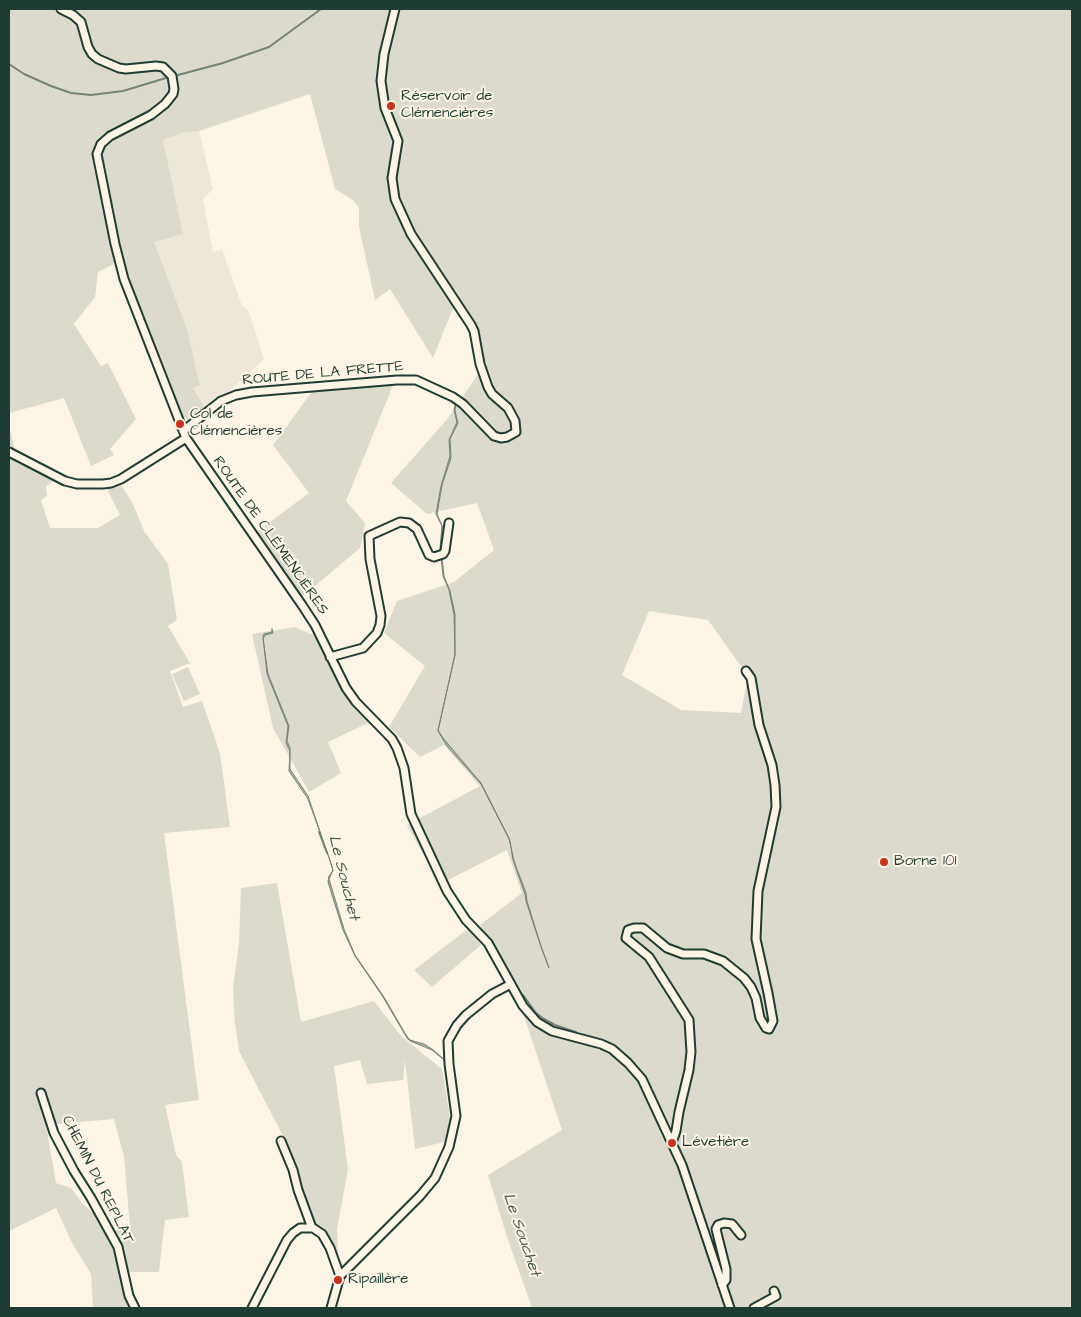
<!DOCTYPE html>
<meta charset="utf-8">
<style>
body{margin:0}
#map{position:relative;width:1081px;height:1317px;overflow:hidden;background:#fcf5e5;font-family:"Architects Daughter",sans-serif}
canvas{display:block}
.frame{position:absolute;inset:0;border:10px solid #1f3d34;pointer-events:none}
</style>
<div id="map">
<canvas width="1081" height="1317"></canvas>
<div class="frame"></div>
</div>
<script>
const g = document.querySelector('canvas').getContext('2d');
g.lineJoin = 'round';
function fillPath(path, color) { g.fillStyle = color; g.fill(path, 'evenodd'); }
const poly = rows => new Path2D(rows.map(r => 'M' + r).join(''));
function strokePath(path, color, width, dash) { g.strokeStyle = color; g.lineWidth = width; g.lineCap = dash ? 'butt' : 'round'; g.setLineDash(dash || []); g.stroke(path); }
function drawText(font, color, halo, rows, align = 'center') {
  g.font = font + ' "Architects Daughter",sans-serif'; g.lineWidth = 4; g.setLineDash([]); g.textBaseline = 'middle'; g.strokeStyle = halo; g.fillStyle = color; for (const [text, x, y, turn = 0] of rows) {
    g.save(); g.translate(x, y); g.rotate((+turn || 0) * Math.PI / 180); g.textAlign = isNaN(turn) ? turn : align; if (halo) g.strokeText(text, 0, 0); g.fillText(text, 0, 0); g.restore();
  }
}
fillPath(poly([
 [199,131,213,189,203,199,213,252,222,249,242,306,248,309,264,359,223,397,206,410,193,388,200,385,187,329,154,242,183,234,163,140,185,132]
]), '#ece7d8');
fillPath(poly([
 [9,9,1072,9,1072,1308,532,1308,508,1240,488,1175,562,1130,525,1019,480,925,522,893,507,850,440,884,407,825,480,786,444,745,420,757,389,727,425,666,384,633,397,601,454,582,494,550,477,503,427,514,391,483,449,417,482,368,471,333,453,308,433,358,390,289,375,300,359,227,359,208,353,200,335,189,310,94,199,131,185,132,163,140,183,234,154,242,187,329,200,385,193,388,206,410,195,421,179,416,123,269,116,263,98,272,95,297,74,324,101,366,108,363,136,419,110,449,114,455,91,466,64,398,9,413],
 [649,611,708,620,748,676,741,713,681,710,622,675],
 [396,378,346,501,365,523,360,548,297,601,251,536,309,493,273,445,314,389],
 [9,426,17,458,56,480,46,486,47,496,41,500,50,528,98,528,120,515,107,489,121,485,132,502,144,531,168,564,177,620,168,626,190,663,170,671,183,707,202,701,220,753,230,827,164,833,199,1100,165,1105,176,1155,182,1162,189,1217,165,1220,159,1272,128,1272,136,1308,93,1308,91,1274,71,1241,56,1208,9,1231],
 [114,1119,124,1157,130,1227,113,1231,83,1204,71,1188,56,1183,46,1125],
 [295,627,320,638,328,657,372,721,328,742,341,773,309,792,273,728,252,634],
 [188,667,200,694,184,701,172,674],
 [277,883,301,1022,374,1001,401,1036,442,1069,451,1123,444,1142,415,1149,405,1060,403,1080,367,1084,360,1060,334,1066,348,1169,337,1229,339,1271,312,1217,285,1140,239,1051,235,1024,233,989,239,942,241,888],
 [469,928,481,945,432,987,414,970]
]), '#dcdacc');
const water = poly([
 [456,401,455,411,458,423,450,439,451,458,442,485,437,514,443,528,441,549,444,576,450,591,455,614,455,655,438,730,443,738,481,783,509,838,514,861,526,893,527,901,540,943,549,968,540,944,526,901,525,894,513,860,510,841,481,784,447,746,438,731,455,654,454,615,449,590,443,576,440,548,442,526,436,514,441,486,450,456,449,440,457,422,454,410,456,401],
 [272,629,273,633,265,635,263,639,268,674,289,726,287,741,290,748,290,769,308,796,333,870,329,879,344,929,355,955,384,997,406,1035,410,1040,424,1044,432,1049,445,1060,450,1090,453,1114,444,1060,432,1050,410,1041,407,1038,383,997,355,956,343,930,328,882,329,876,333,871,330,860,308,799,289,771,290,751,286,743,288,726,267,674,263,636,264,634,272,632,272,629]
]);
fillPath(water, '#aeb3a7');
strokePath(water, '#758479', 1);
strokePath(poly([
 [9,64,24,74,51,86,71,93,91,95,123,91,166,78],
 [178,75,223,63,269,47,321,9],
 [319,832,327,853],
 [523,995,536,1013,544,1019,555,1025,576,1032]
]), '#758479', 2);
const minor = poly([
 [61,9,73,15,81,22,88,47,92,54,98,59,119,68,126,69,156,66,163,67,172,76,174,89,173,94,165,104,151,115,110,136,101,144,97,154,115,244,124,279,186,438,302,605,315,625,346,688,356,702,392,739,397,748,404,768,411,814,447,891,466,920,488,943,523,1006,537,1022,552,1031,601,1044,612,1049,628,1063,642,1079,682,1165,730,1308],
 [183,431,221,401,236,395,252,392,397,380,416,380,453,397,463,404,494,436,501,438,507,437,516,432,515,421,508,408,492,394,488,387,480,364,474,331,471,325,411,234,395,199,392,178,398,141,385,108,381,81,384,54,395,9],
 [9,452,65,481,77,484,103,484,111,483,121,479,186,438],
 [330,657,363,648,377,633,380,625,381,616,370,559,369,536,400,522,409,523,417,529,429,555,434,557,443,554,445,551,449,523],
 [41,1093,54,1133,74,1171,91,1198,118,1247,129,1296,135,1308],
 [281,1141,293,1170,298,1190,312,1228],
 [672,1143,676,1131,679,1112,689,1070,691,1052,689,1020,649,957,626,938,628,930,634,928,643,928,667,948,683,954,704,954,723,961,744,978,751,987,756,998,760,1018,766,1028,769,1029,773,1021,768,993,756,939,758,891,776,807,775,785,772,765,759,725,751,678,746,671],
 [722,1285,726,1280,726,1269,716,1229,718,1225,724,1223,732,1224,741,1235],
 [252,1308,287,1240,293,1233,300,1228,313,1228,322,1234,330,1248,340,1276],
 [331,1308,340,1276,420,1196,435,1178,449,1147,456,1116,449,1064,448,1041,457,1025,466,1015,492,994,511,984],
 [754,1308,776,1296,774,1291]
]);
strokePath(minor, '#1f3d34', 11);
strokePath(minor, '#fcf5e5', 7);
for (const [x, y, r, color] of [
 [391,106,5,"#c8321e"],
 [180,424,5,"#c8321e"],
 [884,862,5,"#c8321e"],
 [672,1143,5,"#c8321e"],
 [338,1280,5,"#c8321e"]
]) { const dot = new Path2D(); dot.arc(x, y, r, 0, 2 * Math.PI); g.fillStyle = color; g.fill(dot); strokePath(dot, '#fcf5e5', 2); }
drawText('15px', '#1f3d34', '#fcf5e5', [
 ["Réservoir de",401,97],
 ["Clémencières",401,114],
 ["Col de",190,415],
 ["Clémencières",190,432],
 ["Borne 101",894,862],
 ["Lévetière",682,1143],
 ["Ripaillère",348,1280]
], 'left');
drawText('15px', '#1f3d34', '#fcf5e5', [
 ["ROUTE DE LA FRETTE",323,374,-5],
 ["ROUTE DE CLÉMENCIÈRES",270,536,55],
 ["CHEMIN DU REPLAT",97,1180,63]
]);
drawText('italic 16px', '#435a51', '#fcf5e5', [
 ["Le Souchet",343,878,76],
 ["Le Souchet",521,1235,71]
]);
</script>
